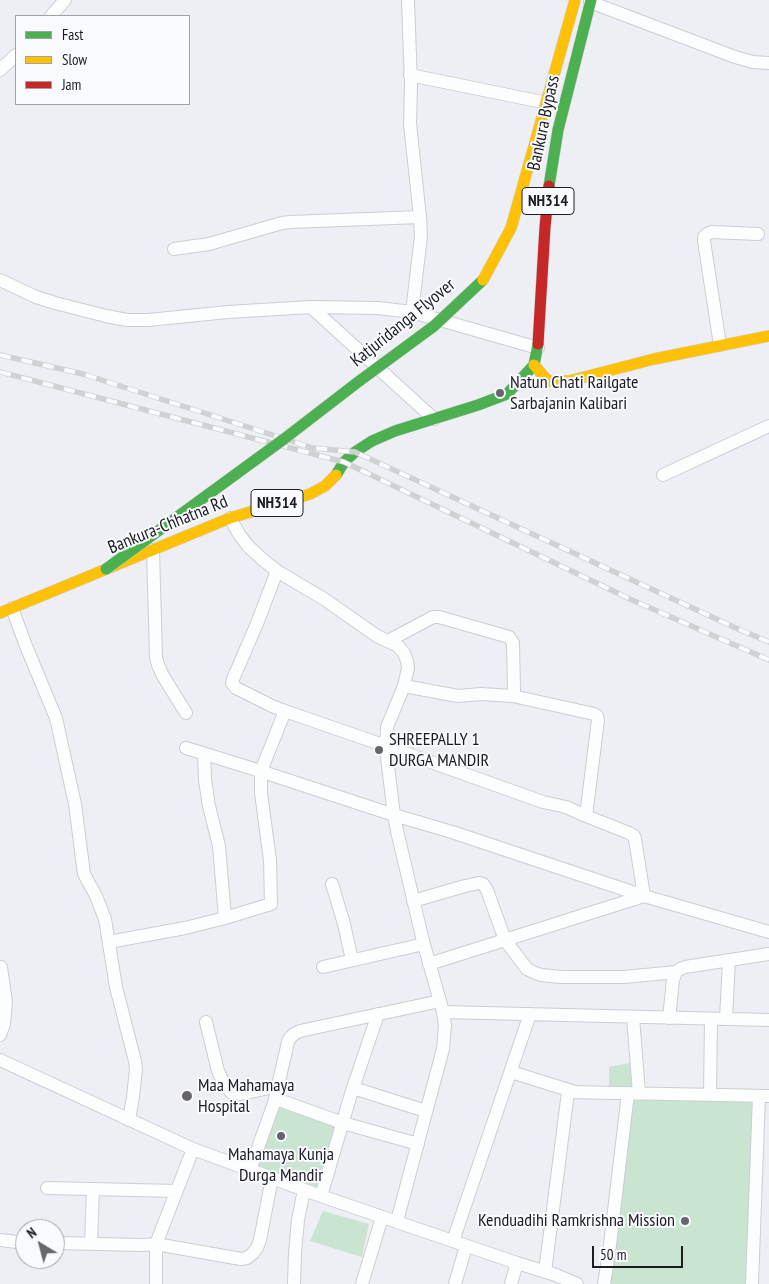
<!DOCTYPE html>
<style>
body{margin:0}
#map{position:relative;width:769px;height:1284px;overflow:hidden;background:#eeeff4;font-family:"PT Sans Narrow",sans-serif}
canvas{display:block}
.legend{position:absolute;left:15px;top:15px;width:175px;height:90px;box-sizing:border-box;background:#f9faff;border:1px solid #a1a2a6;margin:0;padding:6px 9px;list-style:none;font-size:15px;color:#1d1d21}
.legend li{display:flex;align-items:center;gap:10px;height:25px}
.legend b{width:25px;border:1px solid #a1a2a6}
.north{position:absolute;left:15px;top:1219px;width:50px;height:50px;box-sizing:border-box;background:#f9faff;border:1px solid #a1a2a6;border-radius:50%;rotate:323deg;font-size:14px;font-weight:700;line-height:20px;text-align:center;color:#1d1d21}
.north::after{content:'';display:block;margin:auto;width:18px;height:22px;background:#66666b;clip-path:polygon(50% 0,100% 100%,50% 72%,0 100%)}
.scale{position:absolute;left:592px;top:1246px;width:91px;height:22px;box-sizing:border-box;border:2px solid #1d1d21;border-top:0;padding-left:6px;font-size:15px;line-height:18px;white-space:nowrap;color:#1d1d21;-webkit-text-stroke:4px #f9faff;paint-order:stroke}
</style>
<div id="map">
<canvas width="769" height="1284"></canvas>
<ul class="legend">
<li><b style="height:6px;background:#4caf50"></b>Fast</li>
<li><b style="height:6px;background:#ffc107"></b>Slow</li>
<li><b style="height:6px;background:#c62828"></b>Jam</li>
</ul>
<div class="north">N</div>
<div class="scale">50 m</div>
</div>
<script>
const g = document.querySelector('canvas').getContext('2d');
g.lineJoin = 'round';
function fillPath(path, color) { g.fillStyle = color; g.fill(path, 'evenodd'); }
const poly = rows => new Path2D(rows.map(r => 'M' + r).join(''));
function strokePath(path, color, width, dash) { g.strokeStyle = color; g.lineWidth = width; g.lineCap = dash ? 'butt' : 'round'; g.setLineDash(dash || []); g.stroke(path); }
function drawText(font, color, halo, rows, align = 'center') {
  g.font = font + ' "PT Sans Narrow",sans-serif'; g.lineWidth = 4; g.setLineDash([]); g.textBaseline = 'middle'; g.strokeStyle = halo; g.fillStyle = color; for (const [text, x, y, turn = 0] of rows) {
    g.save(); g.translate(x, y); g.rotate((+turn || 0) * Math.PI / 180); g.textAlign = isNaN(turn) ? turn : align; if (halo) g.strokeText(text, 0, 0); g.fillText(text, 0, 0); g.restore();
  }
}
fillPath(poly([
 [634,1062,637,1091,609,1090,609,1067],
 [632,1097,755,1100,750,1284,607,1284],
 [277,1102,340,1124,320,1199,253,1168],
 [323,1211,369,1224,362,1257,310,1241]
]), '#c9e4d0');
const street = poly([
 [408,0,411,84,410,124,420,217,421,236,412,312],
 [590,2,735,57,753,62,769,63],
 [51,16,65,0],
 [0,70,16,55],
 [410,75,552,104],
 [174,249,209,244,282,223,290,222,420,217],
 [0,280,36,297,55,303,106,316,127,320,148,320,228,312,311,307,378,308,412,312,538,348],
 [311,307,434,419],
 [720,345,704,241,704,237,707,234,712,232,758,234],
 [663,475,769,426],
 [230,518,239,534,248,546,262,559,277,571,324,599,377,636,398,646,404,653,407,661,408,668,404,686,387,727,386,746,388,766,394,815,397,831,423,941,443,1012,445,1025,443,1049,397,1221],
 [153,550,156,657,158,665,163,676,186,713],
 [277,571,258,621,233,679,232,683,236,688,272,706,285,711,386,746,543,802,566,807,586,816,629,833,634,836,635,839,644,896,429,964],
 [12,608,26,646,56,718,75,804,84,874,96,896,105,919,116,987,135,1061,136,1069,133,1097,129,1120],
 [388,641,433,617,439,617,509,637,513,643,514,690,513,696],
 [404,686,458,696,481,694,513,696,594,714,597,716,598,720,586,816],
 [186,748,257,770,394,815,452,832,644,896,769,932],
 [204,754,205,780,209,806,219,846,225,918],
 [332,884,344,924,352,960],
 [413,901,465,886,479,883,483,884,487,890,505,940,527,969,533,972,541,975,561,977,624,977,676,972],
 [109,942,185,928,225,918,271,904,270,860,261,793,261,771,285,711],
 [323,967,424,944],
 [443,1012,769,1020],
 [633,1017,639,1093],
 [669,1018,673,980,676,972,680,969,685,967,769,954],
 [726,1019,729,960],
 [206,1022,218,1071,224,1084,232,1093,241,1094,279,1086],
 [0,1035,4,1024,6,1002,1,967],
 [0,1060,193,1149,321,1196,517,1263,556,1275,577,1284],
 [511,1072,575,1092],
 [353,1088,426,1111],
 [710,1095,711,1019],
 [276,1099,343,1123,418,1144],
 [250,1170,274,1103,288,1042,290,1038,294,1034,300,1031,440,1001],
 [47,1188,177,1191],
 [321,1196,351,1094,378,1014],
 [0,1240,25,1243],
 [453,1241,530,1014],
 [55,1243,143,1245,156,1244,193,1149],
 [91,1243,93,1189],
 [545,1272,568,1092,769,1096],
 [156,1284,156,1244,241,1259,247,1258,253,1253,257,1248,260,1240,272,1178],
 [294,1284,295,1253,298,1220,304,1190],
 [362,1284,382,1217],
 [455,1284,466,1246],
 [511,1284,517,1263],
 [604,1284,609,1253,628,1093],
 [752,1284,759,1096]
]);
const fast = poly([
 [549,186,558,130,591,0],
 [336,475,344,462,355,452,372,441,395,431,478,405,507,394,534,365,538,344]
]);
const slow = poly([
 [534,365,548,381,569,381,654,359,769,336],
 [0,613,230,518,310,494,325,486,336,475]
]);
const jam = poly([
 [538,344,545,227,549,186]
]);
strokePath(street, '#cccdd2', 14);
strokePath(fast, '#cccdd2', 12);
strokePath(slow, '#cccdd2', 12);
strokePath(jam, '#cccdd2', 12);
strokePath(street, '#fcfdfd', 12);
strokePath(fast, '#4caf50', 11);
strokePath(slow, '#ffc107', 11);
strokePath(jam, '#c62828', 11);
const rail = poly([
 [0,355,83,374,313,448,355,452,738,629,769,642],
 [0,372,344,462,632,600,769,660]
]);
strokePath(rail, '#d0d1d3', 5.5);
strokePath(rail, '#f9faff', 4, [11]);
const fastBridge = poly([
 [106,569,284,439,358,382,434,326,483,280]
]);
const slowBridge = poly([
 [483,280,511,228,575,0]
]);
strokePath(fastBridge, '#cccdd2', 12, []);
strokePath(slowBridge, '#cccdd2', 12, []);
strokePath(fastBridge, '#4caf50', 11);
strokePath(slowBridge, '#ffc107', 11);
for (const [x, y, r, color] of [
 [500,393,5,"#66666b"],
 [379,750,5,"#66666b"],
 [187,1096,6,"#66666b"],
 [281,1136,5,"#66666b"],
 [685,1221,5,"#66666b"]
]) { const dot = new Path2D(); dot.arc(x, y, r, 0, 2 * Math.PI); g.fillStyle = color; g.fill(dot); strokePath(dot, '#f9faff', 2); }
for (const [x, y, w] of [
 [548,201,52],
 [277,503,52]
]) { const box = new Path2D(); box.roundRect(x - w / 2, y - 13.5, w, 27, 4); g.fillStyle = '#f9faff'; g.fill(box); strokePath(box, '#1d1d21', 1); }
drawText('bold 16px', '#1d1d21', null, [
 ["NH314",548,201],
 ["NH314",277,503]
]);
drawText('18px', '#1d1d21', '#f9faff', [
 ["Bankura Bypass",544,123,-78],
 ["Katjuridanga Flyover",403,323,-39],
 ["Bankura-Chhatna Rd",168,525,-22]
]);
drawText('18px', '#1d1d21', '#f9faff', [
 ["Natun Chati Railgate",510,383],
 ["Sarbajanin Kalibari",510,404],
 ["SHREEPALLY 1",389,740],
 ["DURGA MANDIR",389,761],
 ["Maa Mahamaya",198,1086],
 ["Hospital",198,1107],
 ["Mahamaya Kunja",281,1155,"center"],
 ["Durga Mandir",281,1176,"center"],
 ["Kenduadihi Ramkrishna Mission",675,1221,"right"]
], 'left');
</script>
